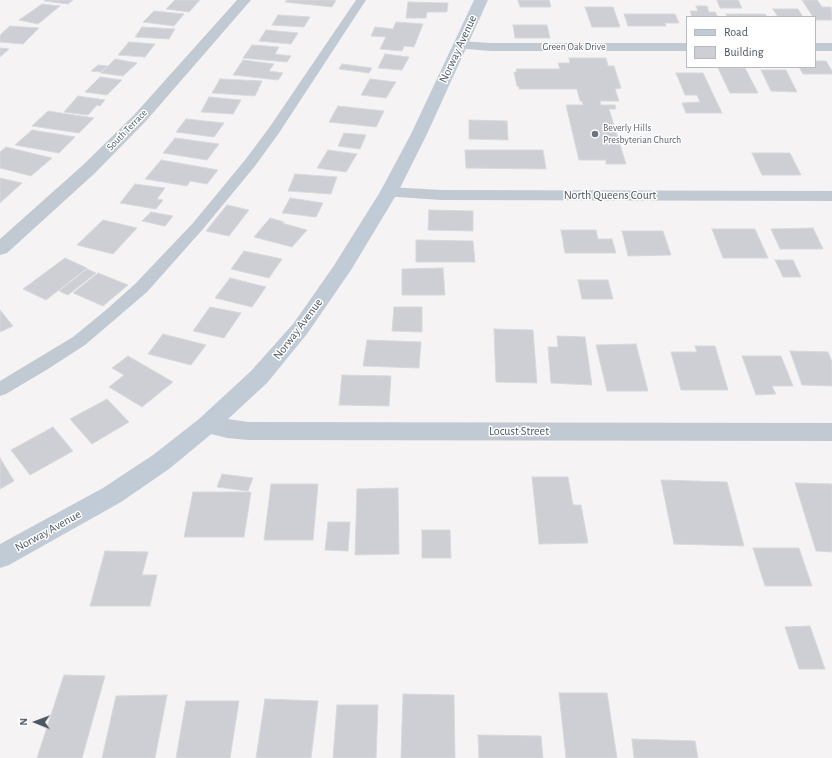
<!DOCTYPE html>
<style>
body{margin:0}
#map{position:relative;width:832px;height:758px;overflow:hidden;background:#f5f3f3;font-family:"Alegreya Sans",sans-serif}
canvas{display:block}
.legend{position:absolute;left:686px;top:16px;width:130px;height:52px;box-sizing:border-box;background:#fff;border:1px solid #b7bbc0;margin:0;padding:5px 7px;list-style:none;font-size:12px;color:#4a5661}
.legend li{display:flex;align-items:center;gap:8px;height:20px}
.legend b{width:20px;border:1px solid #b7bbc0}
.north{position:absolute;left:16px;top:702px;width:40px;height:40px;-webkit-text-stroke:3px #fff;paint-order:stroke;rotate:271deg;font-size:11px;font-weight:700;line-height:16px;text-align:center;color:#4a5661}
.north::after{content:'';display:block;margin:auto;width:14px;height:18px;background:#4a5661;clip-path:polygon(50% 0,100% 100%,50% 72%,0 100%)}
</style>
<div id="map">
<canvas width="832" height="758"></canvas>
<ul class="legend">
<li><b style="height:5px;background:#c1cbd6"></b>Road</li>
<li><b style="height:11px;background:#cdcfd5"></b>Building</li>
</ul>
<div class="north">N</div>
</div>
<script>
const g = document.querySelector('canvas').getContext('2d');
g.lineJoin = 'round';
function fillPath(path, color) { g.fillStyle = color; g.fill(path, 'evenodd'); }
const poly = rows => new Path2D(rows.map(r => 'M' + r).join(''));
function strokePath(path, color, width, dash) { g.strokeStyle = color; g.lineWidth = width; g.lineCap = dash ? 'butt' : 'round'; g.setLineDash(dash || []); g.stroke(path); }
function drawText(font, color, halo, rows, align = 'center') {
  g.font = font + ' "Alegreya Sans",sans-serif'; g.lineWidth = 3; g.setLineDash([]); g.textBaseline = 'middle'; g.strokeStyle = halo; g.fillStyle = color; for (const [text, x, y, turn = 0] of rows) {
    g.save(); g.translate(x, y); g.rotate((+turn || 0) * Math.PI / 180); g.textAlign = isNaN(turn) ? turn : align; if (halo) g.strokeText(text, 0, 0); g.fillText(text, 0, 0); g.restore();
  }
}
const building = poly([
 [46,0,73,0,68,4,44,1,46,0],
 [175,0,200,0,189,12,166,9,175,0],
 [287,0,336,0,332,7,285,2,287,0],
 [518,0,549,0,551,7,520,7,518,0],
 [717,0,738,0,742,8,720,8,717,0],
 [802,0,817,0,822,7,831,7,832,20,815,20,815,17,813,17,802,0],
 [408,2,448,3,447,12,427,12,426,18,406,18,408,2],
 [42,4,60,6,38,24,19,20,42,4],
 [696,6,707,6,709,12,715,12,718,17,692,17,690,11,698,11,696,6],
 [585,7,613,7,620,27,592,27,585,7],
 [773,9,798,9,803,17,778,17,773,9],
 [154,11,184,14,174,26,143,22,154,11],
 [624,14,675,14,679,23,665,23,666,26,628,26,624,14],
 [726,14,765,14,767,17,727,17,726,14],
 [278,15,310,17,304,27,272,25,278,15],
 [396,22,423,24,414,47,404,46,402,51,380,49,386,37,371,36,375,27,393,29,396,22],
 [513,25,547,25,550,38,515,38,513,25],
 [10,26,39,28,23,44,0,42,0,35,10,26],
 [142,27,175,29,169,39,135,37,142,27],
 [266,30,298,33,291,44,259,41,266,30],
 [129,42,155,44,145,57,118,55,129,42],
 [252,45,279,47,275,54,291,56,287,62,243,58,252,45],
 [0,48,9,49,0,57,0,48],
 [385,54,409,57,402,70,378,68,385,54],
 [569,58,606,58,608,66,614,66,621,88,615,89,619,101,600,101,601,105,615,105,616,109,609,109,626,164,606,164,606,160,579,160,566,105,583,105,582,101,580,101,577,89,519,89,519,86,517,86,514,72,517,72,516,69,560,69,558,63,570,63,569,58],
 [115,59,137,63,123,76,101,73,115,59],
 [243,60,274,64,269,71,283,73,278,80,233,75,243,60],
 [815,61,826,61,832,71,832,74,803,74,799,67,815,67,815,61],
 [342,64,372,68,369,73,339,69,342,64],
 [98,65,107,66,101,72,91,71,98,65],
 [718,68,745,68,758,93,730,93,718,68],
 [761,70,786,70,797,92,771,91,761,70],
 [676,73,703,73,722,113,686,113,682,103,700,102,697,95,685,95,676,73],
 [100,77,122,80,107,95,85,92,100,77],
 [220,79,262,81,255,96,212,93,220,79],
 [370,79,396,82,386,98,361,95,370,79],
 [78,96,105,100,100,106,97,105,88,115,64,112,78,96],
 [209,97,241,100,233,114,201,112,209,97],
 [338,106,384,111,376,127,329,122,338,106],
 [48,111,94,118,79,133,32,126,48,111],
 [186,119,224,123,214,137,176,132,186,119],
 [469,120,507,121,508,140,469,139,469,120],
 [32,130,75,137,59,153,15,145,32,130],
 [344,133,366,135,360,149,338,146,344,133],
 [175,138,219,144,207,160,163,153,175,138],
 [6,147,52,158,31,176,0,168,0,152,6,147],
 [328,150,357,154,346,172,317,168,328,150],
 [465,150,543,150,546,169,466,168,465,150],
 [752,153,790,153,801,175,762,175,752,153],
 [161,160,218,170,207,184,190,181,187,186,145,179,161,160],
 [295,174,337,177,331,194,288,191,295,174],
 [0,178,22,183,0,203,0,178],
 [135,184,165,188,157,199,163,200,156,209,120,203,135,184],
 [290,198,323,203,316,217,282,213,290,198],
 [227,205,249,210,229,236,206,231,227,205],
 [429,210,473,211,473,231,428,230,429,210],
 [151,212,173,216,165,226,142,221,151,212],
 [270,218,284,222,282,223,307,230,292,247,254,237,270,218],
 [103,220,137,228,113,254,77,245,103,220],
 [813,228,823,249,780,249,771,229,813,228],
 [712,229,755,229,768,258,723,258,712,229],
 [561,230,596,230,598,239,612,239,616,253,565,253,561,230],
 [622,231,663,231,671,255,628,256,622,231],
 [416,240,473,241,475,262,416,262,416,240],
 [244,251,282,259,269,278,231,269,244,251],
 [65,258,87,268,46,300,23,289,65,258],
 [775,260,793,260,801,277,783,277,775,260],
 [443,268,445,295,402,295,402,269,443,268],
 [87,269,96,273,68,295,59,291,87,269],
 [98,273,128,285,103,306,73,293,98,273],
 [230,278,266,287,252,307,215,298,230,278],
 [578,280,608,280,613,299,582,299,578,280],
 [210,307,241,313,224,338,193,331,210,307],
 [394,307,422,307,422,332,392,331,394,307],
 [0,310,13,326,0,332,0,310],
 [494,329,533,330,537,383,496,382,494,329],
 [163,334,206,345,191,365,148,354,163,334],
 [557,336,585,337,592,385,551,383,548,347,558,347,557,336],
 [367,340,421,342,419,368,363,366,367,340],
 [636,344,648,391,607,391,596,345,636,344],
 [695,346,715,346,728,390,681,390,671,352,697,352,695,346],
 [790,351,828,352,832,362,832,386,802,385,790,351],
 [128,356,173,382,142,407,109,387,124,375,112,368,128,356],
 [742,356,781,356,793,386,772,386,776,394,756,395,742,356],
 [342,375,391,376,389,406,339,405,342,375],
 [107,399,129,422,92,444,70,419,107,399],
 [53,427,73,451,30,475,11,450,53,427],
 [0,458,14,481,0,489,0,458],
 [222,474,253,478,248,491,217,487,222,474],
 [532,477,568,477,573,505,581,505,588,543,539,544,532,477],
 [661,480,727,482,744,546,674,544,661,480],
 [795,483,832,484,832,552,816,551,795,483],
 [271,484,318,484,313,540,264,540,271,484],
 [398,488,399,554,355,555,357,489,398,488],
 [193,492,251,492,244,537,184,537,193,492],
 [328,522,350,522,348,551,325,550,328,522],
 [422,530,450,530,451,558,422,558,422,530],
 [753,548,799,548,812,586,765,586,753,548],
 [105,551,148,552,142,575,157,575,150,606,90,606,105,551],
 [810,626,825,669,799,669,785,627,810,626],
 [64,675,105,676,82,758,37,758,64,675],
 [559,693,607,693,617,758,566,758,559,693],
 [403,694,454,695,455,758,401,758,403,694],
 [167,695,155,758,102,758,116,696,167,695],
 [265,699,318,701,311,758,256,758,265,699],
 [186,701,239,701,230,758,176,758,186,701],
 [337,705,378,705,376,758,333,758,337,705],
 [478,735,541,736,543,758,479,758,478,735],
 [632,739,695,741,698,758,634,758,632,739]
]);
fillPath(building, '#cdcfd5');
strokePath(building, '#d7d9de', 1);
fillPath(poly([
 [356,0,366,0,279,133,255,166,203,229,147,292,85,345,48,369,6,394,0,396,0,381,73,337,106,310,135,284,193,223,245,160,269,128,356,0]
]), '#c1cad2');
fillPath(poly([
 [237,0,251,0,146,121,95,173,7,253,0,255,0,239,83,165,134,115,237,0],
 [460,41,491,43,687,43,687,51,491,51,455,48,453,45,455,42,460,41],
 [815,43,832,43,832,51,815,51,815,43],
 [389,187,441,190,832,191,832,201,441,200,383,196,380,192,383,188,389,187],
 [207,416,248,422,832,423,832,441,248,440,227,438,199,431,195,425,199,419,207,416]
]), '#c1cad2');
fillPath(poly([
 [474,0,488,0,427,134,398,192,351,270,307,334,267,383,215,431,169,469,121,502,9,565,0,568,0,544,103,488,153,455,199,419,251,371,293,324,333,267,380,192,411,134,474,0]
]), '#c1cbd6');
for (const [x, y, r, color] of [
 [595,134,4,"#6b7280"]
]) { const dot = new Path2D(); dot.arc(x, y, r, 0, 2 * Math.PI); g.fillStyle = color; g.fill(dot); strokePath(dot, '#fff', 1.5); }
drawText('10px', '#4a5661', '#fff', [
 ["Green Oak Drive",574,47],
 ["South Terrace",127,130,-46]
]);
drawText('10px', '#5b616d', '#fff', [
 ["Beverly Hills",603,128],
 ["Presbyterian Church",603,140]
], 'left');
drawText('12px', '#4a5661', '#fff', [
 ["Norway Avenue",458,49,-65],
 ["North Queens Court",610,195],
 ["Norway Avenue",298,329,-53],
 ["Locust Street",519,431],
 ["Norway Avenue",48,531,-29]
]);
</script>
